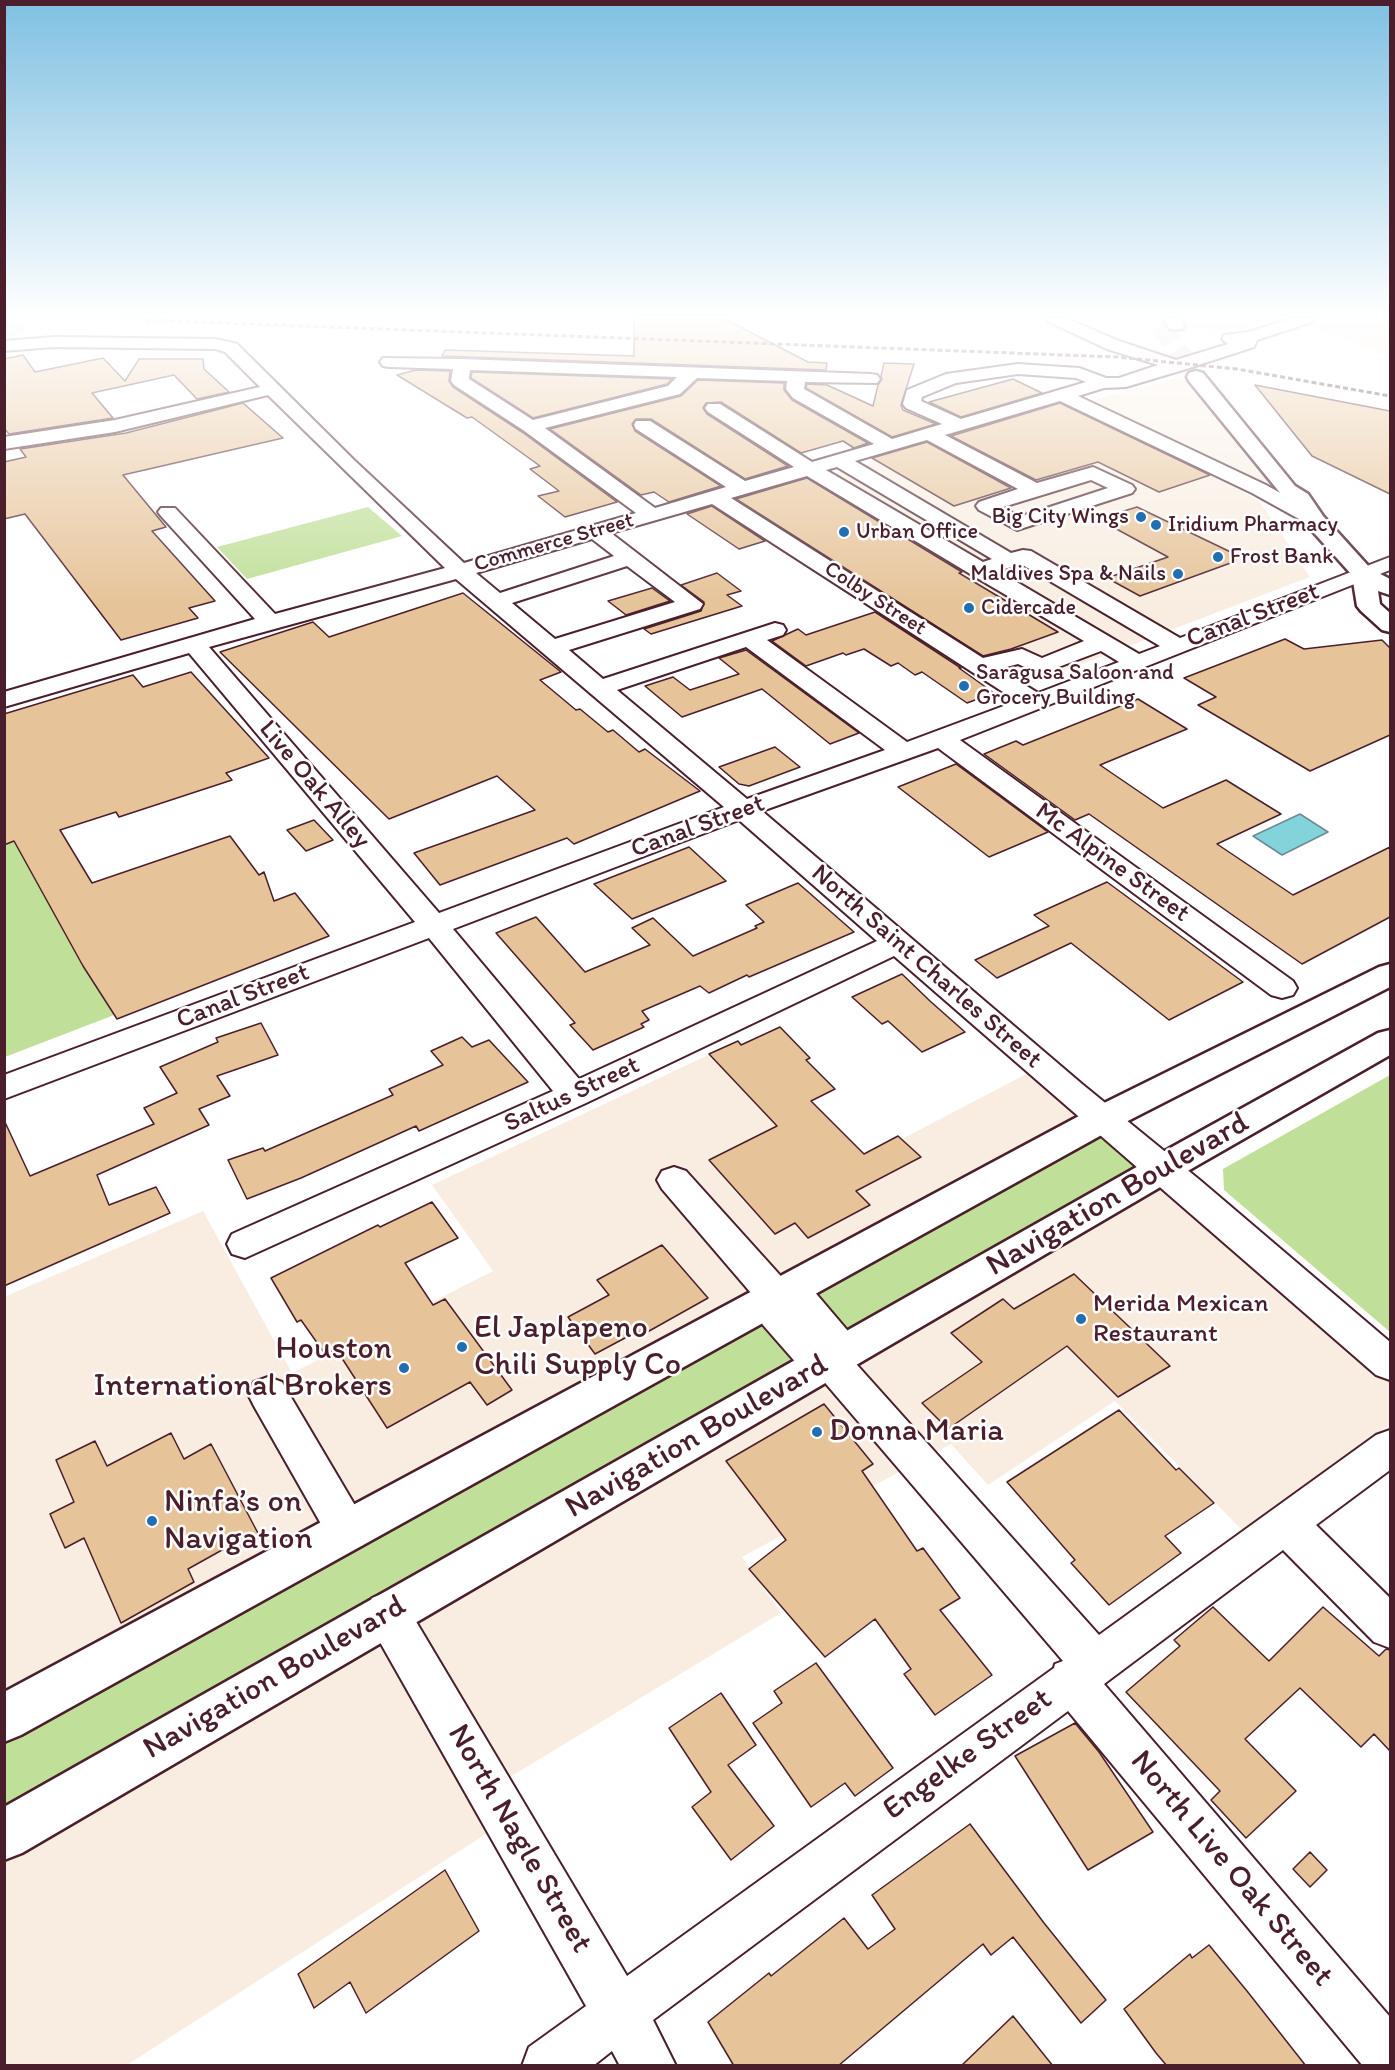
<!DOCTYPE html>
<meta charset="utf-8">
<style>
body{margin:0}
#map{position:relative;width:1395px;height:2070px;overflow:hidden;background:#fff;font-family:Itim,sans-serif}
canvas{display:block}
.frame{position:absolute;inset:0;border:6px solid #4a1f2b;pointer-events:none}
</style>
<div id="map">
<canvas width="1395" height="2070"></canvas>
<div class="frame"></div>
</div>
<script>
const g = document.querySelector('canvas').getContext('2d');
g.lineJoin = 'round';
function fillPath(path, color) { g.fillStyle = color; g.fill(path, 'evenodd'); }
const poly = rows => new Path2D(rows.map(r => 'M' + r).join(''));
function strokePath(path, color, width, dash) { g.strokeStyle = color; g.lineWidth = width; g.lineCap = dash ? 'butt' : 'round'; g.setLineDash(dash || []); g.stroke(path); }
function drawText(font, color, halo, rows, align = 'center') {
  g.font = font + ' Itim,sans-serif'; g.lineWidth = 5; g.setLineDash([]); g.textBaseline = 'middle'; g.strokeStyle = halo; g.fillStyle = color; for (const [text, x, y, turn = 0] of rows) {
    g.save(); g.translate(x, y); g.rotate((+turn || 0) * Math.PI / 180); g.textAlign = isNaN(turn) ? turn : align; if (halo) g.strokeText(text, 0, 0); g.fillText(text, 0, 0); g.restore();
  }
}
fillPath(poly([
 [1180,319,1271,319,1221,333,1187,329],
 [1291,319,1390,319,1390,357,1315,328],
 [1191,374,1276,486,1267,485,1234,468,1216,475,1260,502,1310,577,1024,686,734,503,1015,421],
 [738,1041,809,1110,817,1106,864,1154,899,1136,902,1139,1030,1072,1390,1377,1390,1424,1245,1533,1115,1401,988,1485,951,1444,742,1557,781,1613,510,1777,528,1807,127,2065,5,2065,4,1297,203,1211,292,1373,493,1271,432,1185]
]), '#f8ede0');
fillPath(poly([
 [368,507,402,536,247,579,217,547],
 [14,841,87,973,114,1015,5,1057,4,845],
 [1390,1075,1390,1332,1224,1190,1223,1169],
 [1097,1132,1138,1168,5,1818,4,1739]
]), '#c0df98');
const water = poly([
 [1300,814,1328,832,1282,855,1253,836,1300,814]
]);
fillPath(water, '#82d3da');
strokePath(water, '#6c8b94', 1.5);
const building = poly([
 [634,319,725,319,808,362,827,363,826,370,442,356,445,350,634,356,634,319],
 [23,355,35,372,103,358,125,381,139,359,203,359,204,369,229,392,197,399,174,375,92,393,113,418,9,434,4,428,4,359,23,355],
 [884,363,914,364,901,405,903,410,936,424,892,437,806,388,807,384,827,385,873,406,878,385,882,379,881,376,884,363],
 [416,370,450,371,449,381,453,387,522,432,617,502,565,517,538,496,559,491,530,469,540,466,472,417,467,418,397,375,416,370],
 [472,372,672,379,667,384,533,418,471,378,472,372],
 [1013,379,1042,393,961,417,929,402,1013,379],
 [698,380,784,383,784,390,792,400,868,443,854,448,843,441,801,453,721,402,706,403,703,408,707,414,788,466,745,479,651,419,636,419,632,424,635,431,721,486,669,502,654,492,641,495,550,429,681,396,698,380],
 [1255,385,1390,411,1390,494,1312,456,1255,385],
 [243,403,283,438,123,475,166,527,152,531,215,601,189,608,198,618,121,640,25,514,4,519,4,462,26,457,20,449,126,433,243,403],
 [1060,403,1210,475,1159,492,1098,462,1036,480,951,436,1060,403],
 [927,442,1011,488,954,506,872,458,927,442],
 [807,478,962,572,959,573,1058,632,1011,649,983,656,736,499,807,478],
 [712,506,765,541,739,549,687,514,712,506],
 [1137,507,1241,557,1233,560,1236,561,1140,596,1107,578,1168,557,1098,519,1137,507],
 [717,573,741,591,727,595,742,606,651,634,644,629,701,611,704,602,681,585,717,573],
 [652,588,670,601,626,615,608,601,652,588],
 [463,593,561,672,540,680,576,710,580,709,608,732,613,730,639,752,645,749,700,791,574,844,567,838,440,885,414,853,535,810,497,776,389,819,220,652,313,622,329,637,463,593],
 [875,612,961,668,959,668,994,693,967,703,922,672,915,675,898,663,891,666,864,649,846,655,843,653,806,666,772,641,798,629,806,635,875,612],
 [1285,639,1304,649,1382,640,1390,648,1390,735,1310,771,1198,705,1216,697,1184,678,1285,639],
 [746,650,859,733,830,744,762,689,682,717,645,686,673,677,690,690,739,674,719,658,746,650],
 [191,672,269,758,226,773,232,780,119,817,116,812,60,830,92,883,230,836,259,875,264,872,274,901,295,893,329,936,117,1019,83,966,14,841,4,845,4,714,133,675,143,687,191,672],
 [1138,699,1187,729,1100,765,1163,808,1226,780,1281,814,1217,844,1293,895,1390,847,1390,917,1302,964,1089,814,1075,820,984,754,1016,741,1023,745,1138,699],
 [775,747,800,767,749,786,739,784,719,767,775,747],
 [956,764,1048,832,989,857,898,787,956,764],
 [314,820,333,840,306,851,287,830,314,820],
 [689,847,726,881,632,919,594,884,689,847],
 [1107,882,1243,982,1169,1020,1071,943,997,978,975,960,1049,926,1034,915,1107,882],
 [798,883,854,932,749,977,747,975,709,993,700,986,642,1011,649,1020,641,1024,644,1027,593,1050,570,1025,575,1023,496,933,536,917,585,972,650,945,632,928,653,918,693,956,757,928,755,926,764,922,746,905,798,883],
 [902,974,930,1001,965,1032,922,1052,888,1021,882,1024,852,997,902,974],
 [261,1023,278,1055,217,1076,230,1096,199,1109,209,1125,97,1175,109,1205,156,1187,170,1213,4,1286,4,1120,30,1176,154,1124,144,1108,177,1093,160,1067,218,1042,216,1038,261,1023],
 [780,1027,810,1058,806,1060,835,1089,811,1101,864,1154,898,1136,921,1157,856,1191,870,1205,808,1238,795,1223,775,1234,709,1160,777,1126,709,1054,738,1041,741,1045,780,1027],
 [462,1037,472,1047,489,1040,528,1082,419,1131,416,1126,301,1178,247,1199,228,1160,263,1148,265,1151,393,1095,389,1089,443,1065,431,1051,462,1037],
 [432,1202,458,1238,405,1263,433,1305,445,1299,512,1390,487,1405,470,1382,387,1428,336,1349,325,1354,301,1320,297,1322,271,1278,378,1225,380,1227,432,1202],
 [662,1245,708,1298,642,1335,638,1331,595,1354,568,1317,609,1295,597,1280,662,1245],
 [1074,1274,1170,1366,1118,1397,1067,1346,948,1429,922,1403,982,1362,951,1333,1003,1299,1014,1309,1074,1274],
 [824,1404,873,1464,862,1471,917,1551,923,1548,960,1598,940,1610,992,1675,935,1715,904,1674,911,1669,875,1619,825,1657,749,1569,786,1540,726,1461,824,1404],
 [1119,1410,1176,1470,1179,1468,1214,1503,1165,1536,1181,1553,1109,1605,1071,1563,1075,1560,1007,1482,1119,1410],
 [171,1433,184,1459,211,1444,260,1537,234,1551,231,1545,188,1569,194,1582,121,1623,84,1538,65,1548,50,1514,74,1502,56,1460,95,1441,107,1466,171,1433],
 [1213,1607,1269,1661,1323,1607,1379,1656,1386,1649,1390,1650,1390,1751,1374,1734,1361,1747,1300,1688,1245,1739,1296,1791,1246,1838,1211,1800,1220,1791,1126,1692,1180,1646,1174,1640,1213,1607],
 [816,1663,893,1768,855,1796,845,1783,811,1807,753,1723,782,1703,774,1691,816,1663],
 [721,1693,756,1745,728,1765,774,1826,731,1860,692,1807,711,1792,669,1728,721,1693],
 [1075,1723,1099,1752,1153,1832,1088,1870,1015,1756,1075,1723],
 [970,1824,1044,1923,1106,2000,1081,2023,1013,1937,991,1955,983,1944,838,2066,734,2066,708,2022,769,1973,771,1976,844,1918,868,1949,895,1929,872,1895,970,1824],
 [1310,1852,1327,1870,1310,1887,1293,1869,1310,1852],
 [445,1870,479,1931,366,2013,350,1982,314,2008,298,1974,445,1870],
 [1209,1945,1247,1991,1306,2066,1167,2066,1156,2053,1124,2009,1190,1954,1192,1958,1209,1945],
 [1013,2016,1053,2066,961,2066,1013,2016]
]);
fillPath(building, '#e6c398');
strokePath(building, '#4a1f2b', 1.5);
strokePath(poly([
 [1161,325,1196,377],
 [4,329,33,319]
]), '#dbd2d5', 20, [20, 10]);
const minor = poly([
 [1047,319,1068,319,1119,341,1176,360,1228,344,1222,339,1224,335,1248,332,1290,319,1314,319,1312,322,1257,340,1254,347,1183,370,1126,387,1104,388,1078,396,1266,485,1322,516,1325,520,1322,524,1315,526,1308,524,1252,493,1060,401,945,435,1037,483,1093,467,1132,485,1135,489,1132,493,1017,530,979,510,976,506,979,502,1018,489,927,440,855,461,1011,553,1023,550,1031,551,1180,638,1390,557,1390,570,960,740,1293,981,1297,988,1293,995,1282,998,1271,995,938,748,762,811,1082,1084,1201,1181,1390,1342,1390,1380,1376,1375,894,956,586,1103,245,1258,232,1254,227,1244,232,1234,553,1091,429,938,4,1099,4,1075,415,922,189,653,4,707,4,692,255,619,161,516,158,512,161,508,175,508,275,614,445,568,268,395,115,432,4,449,4,437,115,420,260,387,225,352,216,349,54,347,4,351,4,341,54,337,216,339,237,344,354,460,464,563,636,513,523,430,454,385,451,381,453,369,389,367,383,366,380,362,383,358,462,359,871,374,877,375,880,379,877,383,805,382,804,389,892,439,942,424,906,408,903,404,907,390,946,374,1018,364,1079,368,1106,378,1119,378,1158,365,1107,349,1049,322,1047,319],
 [470,370,677,377,668,386,533,420,469,379,470,370],
 [1018,374,1076,378,1086,382,961,419,921,401,922,397,956,383,1018,374],
 [697,378,787,381,786,389,793,398,874,444,812,462,720,404,708,404,705,408,708,412,794,467,745,481,650,421,636,421,634,425,636,429,726,487,655,508,545,428,680,394,697,378],
 [837,467,992,559,983,562,826,470,837,467],
 [807,476,972,575,1084,641,1042,658,1022,649,983,658,731,498,807,476],
 [1091,480,1108,488,1019,517,1003,507,1091,480],
 [712,504,1017,701,907,742,767,640,783,635,786,630,783,625,775,623,603,679,569,650,700,609,703,604,611,533,712,504],
 [592,539,614,556,500,593,476,573,592,539],
 [1021,564,1160,646,1139,654,998,571,1021,564],
 [627,566,675,602,555,639,512,603,627,566],
 [456,579,724,807,439,913,209,647,456,579],
 [746,647,885,750,747,799,617,690,746,647],
 [1101,651,1119,662,1038,693,999,669,1018,664,1040,674,1101,651],
 [739,820,877,941,579,1079,453,929,739,820],
 [674,1167,686,1171,787,1283,813,1290,847,1330,853,1341,849,1356,1099,1635,1376,1435,1390,1430,1390,1470,1316,1525,1390,1598,1390,1648,1374,1642,1283,1550,1104,1684,1390,2017,1390,2066,1363,2066,1068,1711,653,2020,676,2066,620,2066,612,2051,593,2066,522,2066,529,2047,586,2006,372,1628,365,1613,372,1598,387,1592,402,1598,627,1976,1054,1668,1055,1664,1063,1661,815,1371,798,1365,763,1325,757,1314,757,1300,662,1189,657,1180,662,1171,674,1167],
 [268,1377,282,1382,363,1519,369,1532,363,1545,348,1551,333,1545,254,1406,248,1394,254,1382,268,1377]
]);
const major = poly([
 [1164,319,1180,319,1185,325,1182,329,1170,329,1164,319],
 [1196,371,1203,373,1295,486,1308,494,1323,516,1371,569,1390,579,1390,595,1378,591,1380,604,1390,613,1390,632,1382,630,1361,611,1357,606,1352,575,1307,525,1293,502,1281,494,1189,381,1187,377,1189,373,1196,371],
 [1390,964,1390,987,1116,1127,21,1735,4,1742,4,1692,1092,1109,1379,967,1390,964],
 [1390,1030,1390,1055,1198,1165,22,1853,4,1860,4,1807,1172,1147,1378,1033,1390,1030]
]);
strokePath(minor, '#4a1f2b', 4);
strokePath(major, '#4a1f2b', 5);
fillPath(minor, '#fff');
fillPath(major, '#fff');
strokePath(poly([
 [122,319,1117,357,1237,369,1390,396]
]), '#4a1f2b', 3, [5, 3]);
const sky = g.createLinearGradient(0, 0, 0, 609);
sky.addColorStop(0, '#7fc0e2');
sky.addColorStop(0.52, '#fff');
sky.addColorStop(1, '#ffffff00');
g.fillStyle = sky;
g.fillRect(0, 0, 1395, 609);
for (const [x, y, r, color] of [
 [1141,517,6,"#1f6fb2"],
 [1156,525,6,"#1f6fb2"],
 [844,532,6,"#1f6fb2"],
 [1218,557,6,"#1f6fb2"],
 [1178,574,6,"#1f6fb2"],
 [969,608,6,"#1f6fb2"],
 [964,686,6,"#1f6fb2"],
 [1081,1319,6,"#1f6fb2"],
 [462,1347,6,"#1f6fb2"],
 [404,1368,6,"#1f6fb2"],
 [817,1432,6,"#1f6fb2"],
 [152,1521,6,"#1f6fb2"]
]) { const dot = new Path2D(); dot.arc(x, y, r, 0, 2 * Math.PI); g.fillStyle = color; g.fill(dot); strokePath(dot, '#fff', 2); }
drawText('22px', '#4a1f2b', '#fff', [
 ["Big City Wings",1129,517,"right"],
 ["Iridium Pharmacy",1168,525],
 ["Urban Office",856,532],
 ["Frost Bank",1230,557],
 ["Maldives Spa & Nails",1166,574,"right"],
 ["Cidercade",981,608],
 ["Saragusa Saloon and",976,673],
 ["Grocery Building",976,698]
], 'left');
drawText('22px', '#4a1f2b', '#fff', [
 ["Commerce Street",554,543,-16],
 ["Colby Street",875,599,33]
]);
drawText('26px', '#4a1f2b', '#fff', [
 ["Canal Street",1253,616,-21],
 ["Live Oak Alley",314,785,50],
 ["Canal Street",698,827,-20],
 ["Mc Alpine Street",1112,863,36],
 ["North Saint Charles Street",926,967,41],
 ["Canal Street",243,997,-21],
 ["Saltus Street",572,1095,-25]
]);
drawText('26px', '#4a1f2b', '#fff', [
 ["Merida Mexican",1093,1304],
 ["Restaurant",1093,1334]
], 'left');
drawText('32px', '#4a1f2b', '#fff', [
 ["Navigation Boulevard",1118,1195,-30],
 ["Navigation Boulevard",697,1437,-30],
 ["Navigation Boulevard",275,1678,-30],
 ["Engelke Street",968,1755,-36],
 ["North Nagle Street",519,1839,60],
 ["North Live Oak Street",1231,1869,50]
]);
drawText('32px', '#4a1f2b', '#fff', [
 ["El Japlapeno",474,1329],
 ["Chili Supply Co",474,1366],
 ["Houston",392,1350,"right"],
 ["International Brokers",392,1387,"right"],
 ["Donna Maria",829,1432],
 ["Ninfa’s on",164,1503],
 ["Navigation",164,1540]
], 'left');
</script>
